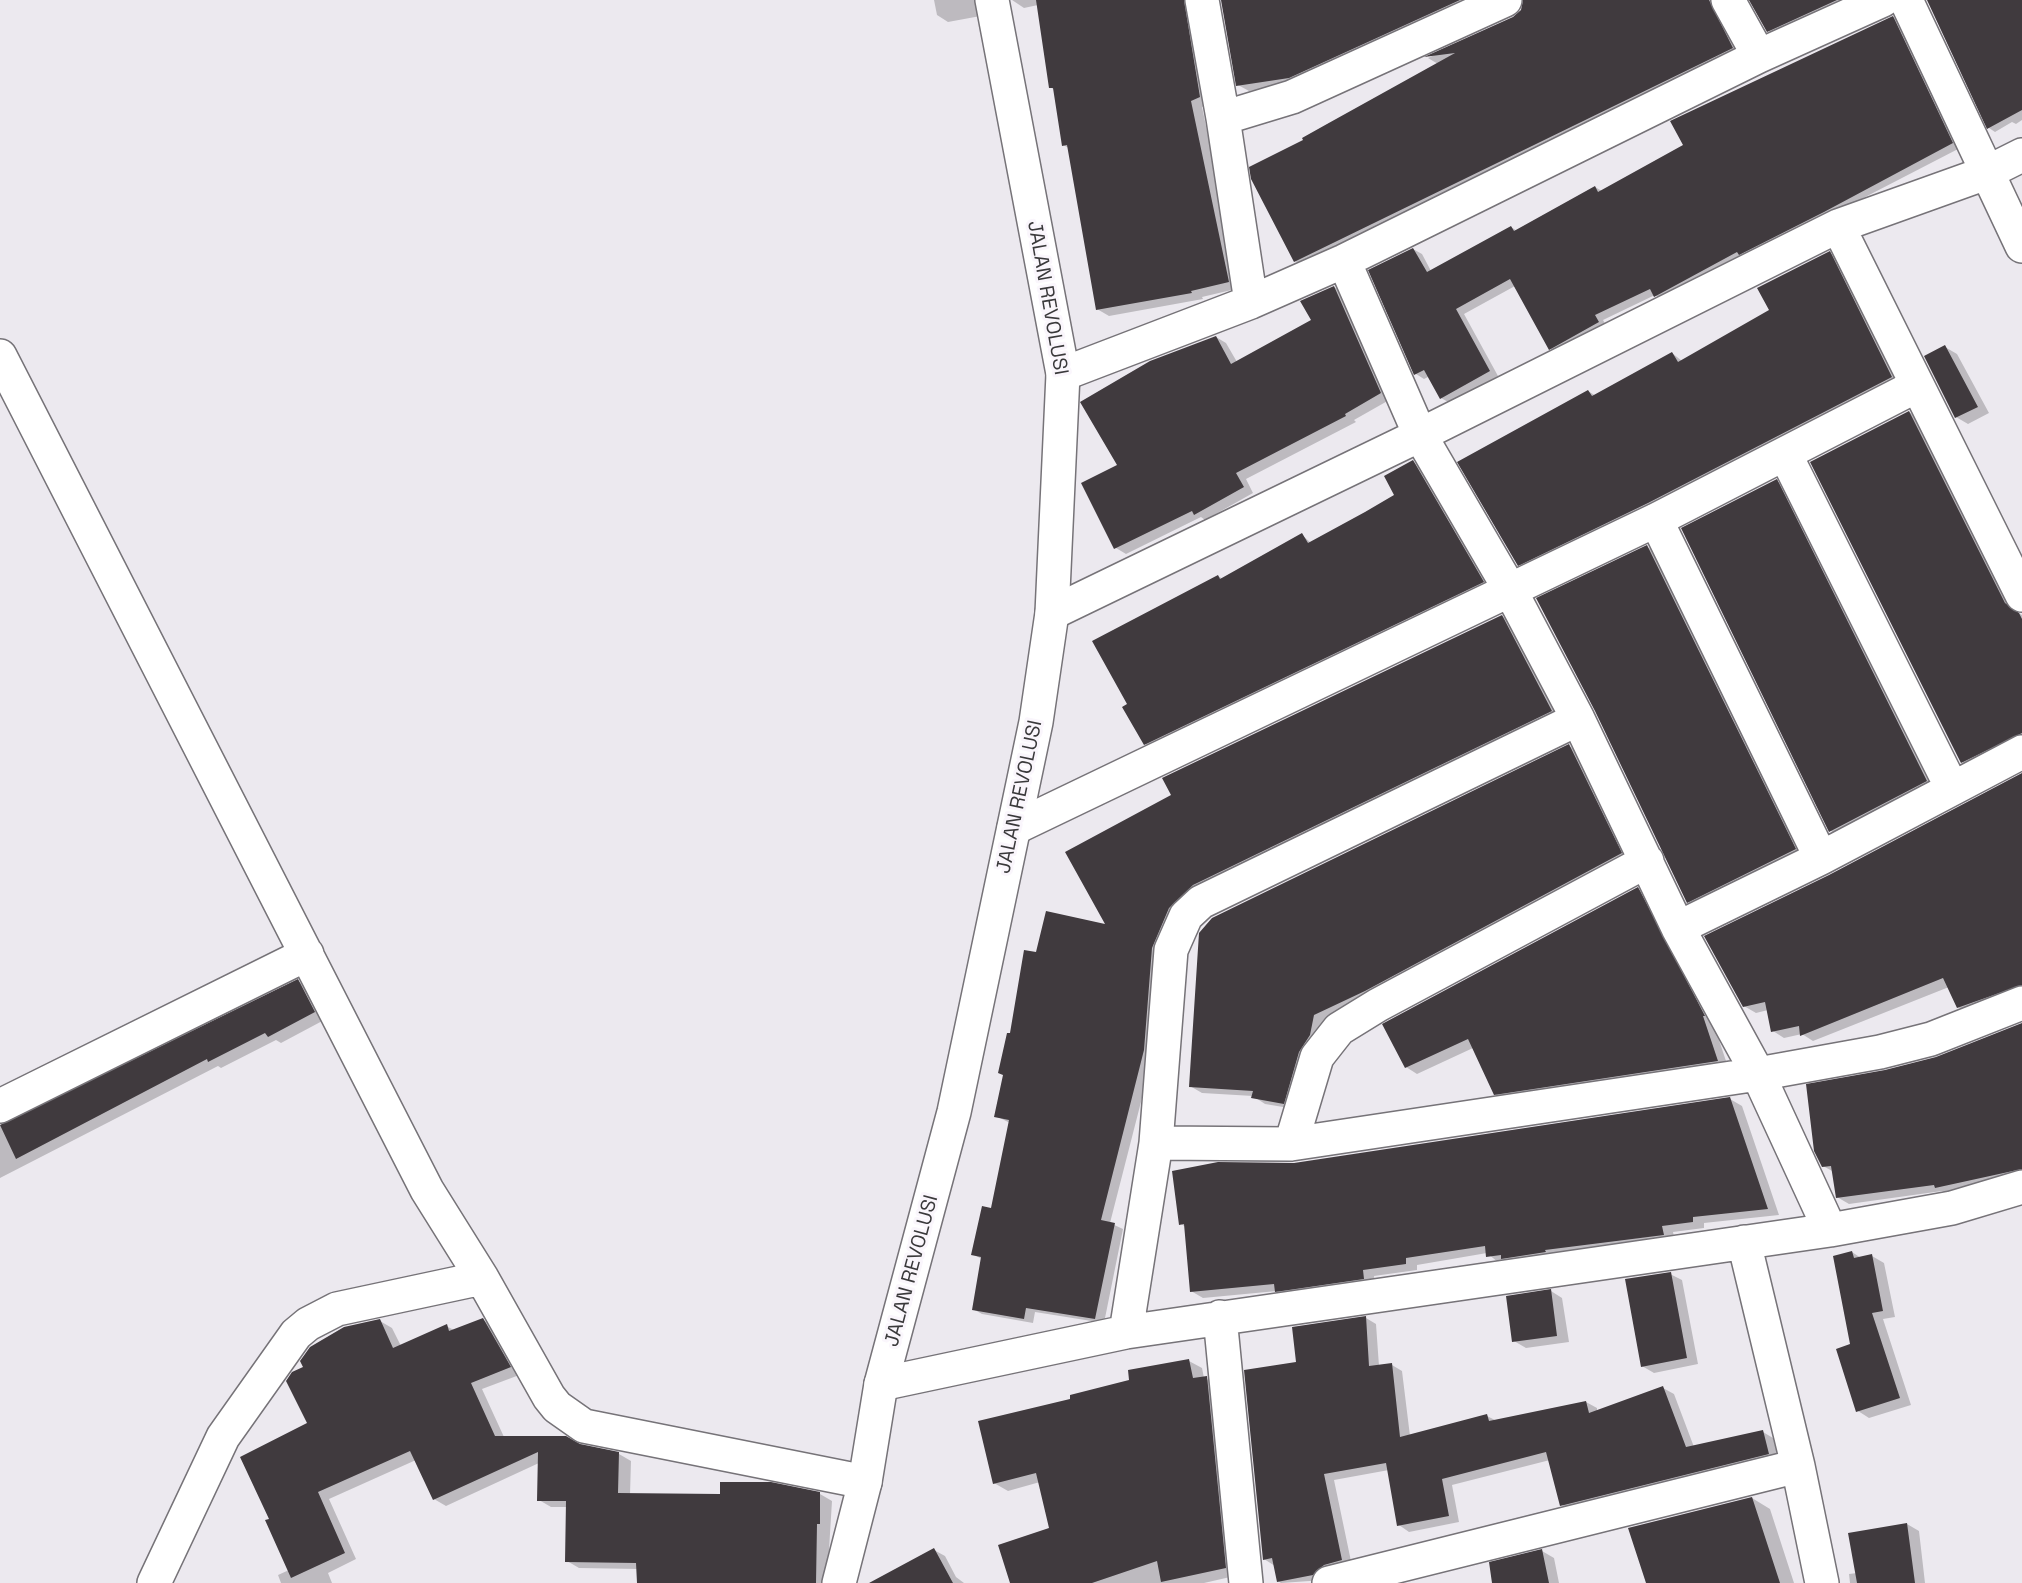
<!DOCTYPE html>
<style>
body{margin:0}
canvas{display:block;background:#ece9ef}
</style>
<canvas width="2022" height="1583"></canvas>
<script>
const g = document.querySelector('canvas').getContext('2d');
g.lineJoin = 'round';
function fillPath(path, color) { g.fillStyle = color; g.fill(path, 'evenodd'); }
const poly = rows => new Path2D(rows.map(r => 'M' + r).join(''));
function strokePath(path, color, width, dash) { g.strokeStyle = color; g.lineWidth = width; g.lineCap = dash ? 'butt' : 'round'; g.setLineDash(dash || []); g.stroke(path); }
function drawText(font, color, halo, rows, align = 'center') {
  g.font = font + ' "Space Grotesk",sans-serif'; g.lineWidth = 6; g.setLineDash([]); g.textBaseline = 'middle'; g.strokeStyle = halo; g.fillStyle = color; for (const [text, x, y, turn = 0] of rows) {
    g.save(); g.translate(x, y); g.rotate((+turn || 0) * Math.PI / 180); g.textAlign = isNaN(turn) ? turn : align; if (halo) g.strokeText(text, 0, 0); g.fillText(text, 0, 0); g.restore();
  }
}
fillPath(poly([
 [934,0,986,0,986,15,948,22,937,15],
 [1012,0,1196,0,1211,104,1202,107,1240,288,1202,297,1203,299,1109,316,1097,309,1069,148,1063,145,1055,90,1050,87,1038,5,1024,8],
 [1222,0,1485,0,1301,84,1249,91,1238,85],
 [1525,0,1722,0,1744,54,1307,268,1295,261,1253,178,1305,141,1438,64,1428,58,1514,18,1522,11],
 [1749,0,1866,0,1780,37,1768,31],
 [1957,0,2022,0,2022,120,2016,124,2012,122,1995,132,1989,128],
 [1893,17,1901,22,1960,148,1664,301,1655,295,1603,320,1607,327,1559,354,1550,348,1515,286,1464,314,1498,376,1450,403,1441,398,1430,376,1424,379,1416,374,1413,249,1422,254,1431,271,1511,227,1517,231,1595,187,1602,191,1685,145],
 [1830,253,1837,257,1899,381,1526,569,1519,564,1588,391,1596,396,1672,353,1682,361,1771,311],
 [1334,287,1345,293,1391,399,1354,420,1356,422,1246,479,1253,493,1205,520,1201,517,1126,554,1116,548,1083,484,1119,466,1216,337,1226,343,1237,362,1313,320],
 [1945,347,1957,354,1989,413,1968,424,1956,417],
 [1909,412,1921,419,2017,612,2022,615,2022,745,1973,769,1962,762],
 [1413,462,1420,466,1489,586,1151,748,1145,744,1129,705,1218,576,1223,579,1302,535,1311,543,1396,496],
 [1776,481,1788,487,1938,787,1842,838,1831,831,1683,529],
 [1647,547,1658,553,1806,855,1698,908,1688,902],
 [1502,616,1511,622,1560,716,1202,890,1153,1055,1110,1223,1123,1229,1104,1323,1035,1312,1033,1323,982,1314,973,1309,982,1259,972,1254,992,1210,1010,1123,996,1116,1012,1035,1037,954,1108,926],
 [1569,746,1581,753,1632,860,1377,997,1295,1109,1265,1104,1253,1096,1202,1093,1190,1086],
 [2022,775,2022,994,1970,1014,1958,1007,1949,987,1813,1041,1802,1034,1784,1038,1773,1031,1768,1010,1756,1013,1744,1006,1830,876],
 [1638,889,1649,895,1713,1022,1728,1067,1507,1100,1495,1094,1473,1048,1417,1074,1406,1067],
 [298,981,310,988,326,1019,281,1043,276,1040,221,1068,218,1066,0,1178,0,1125,9,1124],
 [2022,1025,2022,1177,1948,1194,1942,1191,1849,1204,1837,1197,1834,1172,1823,1166,1885,1072,1938,1058],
 [1730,1099,1742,1106,1779,1215,1704,1223,1704,1228,1673,1232,1675,1241,1499,1263,1487,1253,1417,1265,1417,1270,1374,1276,1375,1285,1288,1297,1277,1291,1203,1298,1191,1291,1186,1227,1181,1224,1294,1164],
 [1852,1252,1861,1258,1872,1256,1884,1263,1895,1317,1883,1319,1911,1405,1869,1418,1858,1411,1852,1345],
 [1670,1274,1682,1280,1698,1364,1654,1373,1642,1366],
 [1551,1291,1562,1298,1569,1342,1526,1348,1514,1341],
 [1366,1318,1376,1324,1379,1366,1392,1365,1402,1371,1410,1436,1487,1416,1497,1421,1586,1402,1597,1408,1597,1412,1663,1388,1674,1394,1694,1447,1763,1432,1773,1438,1779,1460,1572,1511,1562,1505,1550,1460,1452,1485,1459,1522,1409,1532,1399,1525,1389,1470,1334,1480,1352,1566,1324,1580,1281,1583,1278,1581,1275,1566,1264,1559,1298,1363],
 [483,1320,495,1327,522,1374,482,1389,504,1437,580,1446,619,1454,631,1461,630,1495,820,1494,832,1501,827,1583,639,1583,638,1569,579,1568,567,1561,568,1507,551,1507,539,1500,539,1463,446,1506,434,1499,416,1460,329,1499,356,1559,328,1573,332,1583,281,1583,278,1575,289,1570,271,1519,309,1424,380,1321,392,1328,401,1346,446,1326,454,1330],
 [1189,1361,1202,1368,1204,1378,1220,1385,1239,1575,1204,1583,1012,1583,1051,1529,1040,1482,1008,1491,994,1483,1072,1400],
 [1752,1498,1770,1509,1794,1583,1647,1583],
 [1907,1524,1919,1531,1925,1583,1850,1583,1849,1574,1857,1573],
 [934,1550,945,1556,956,1577,964,1583,897,1583],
 [1542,1551,1554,1558,1559,1583,1494,1583]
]), '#0003');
fillPath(poly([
 [1036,0,1184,0,1200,97,1191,101,1229,282,1191,291,1192,293,1096,310,1067,145,1062,146,1053,88,1049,88],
 [1221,0,1460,0,1289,78,1236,86],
 [1523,0,1709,0,1733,48,1294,262,1251,179,1249,167,1303,140,1302,138,1327,124,1455,53,1424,57,1513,17,1521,10],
 [1749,0,1837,0,1767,32],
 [1927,0,2022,0,2022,110,1987,129],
 [1893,16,1953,143,1824,212,1739,255,1737,252,1654,297,1650,289,1595,315,1599,322,1549,350,1510,279,1456,309,1490,371,1440,399,1424,370,1414,375,1368,270,1413,248,1427,272,1511,226,1514,231,1595,186,1598,192,1683,145,1670,121],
 [1830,251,1892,377,1648,503,1518,566,1457,462,1588,390,1592,396,1672,352,1678,362,1769,310,1757,288],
 [1334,286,1381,393,1345,414,1346,416,1236,473,1244,487,1194,515,1192,511,1114,549,1081,483,1117,465,1080,402,1150,361,1216,336,1231,364,1311,320,1300,301],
 [1945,345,1978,407,1955,418,1924,356],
 [1909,411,2005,603,2019,613,2022,619,2022,733,1961,763,1810,462],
 [1413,460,1484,582,1144,745,1122,707,1127,704,1092,641,1218,575,1220,579,1302,533,1308,543,1365,512,1394,495,1384,476],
 [1777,479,1927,781,1829,832,1681,528],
 [1647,545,1796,849,1687,903,1595,711,1536,598],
 [1502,615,1552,711,1193,885,1169,908,1152,948,1144,1050,1101,1220,1115,1223,1095,1319,1026,1308,1024,1319,972,1310,981,1257,971,1255,982,1206,991,1208,1009,1120,994,1117,1003,1075,998,1073,1007,1033,1010,1033,1024,950,1036,952,1046,911,1105,924,1065,852,1171,795,1162,778],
 [1569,744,1622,853,1365,991,1314,1015,1310,1035,1299,1052,1284,1104,1251,1098,1253,1091,1189,1087,1199,933,1212,918],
 [2022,773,2022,985,1957,1008,1943,978,1800,1036,1799,1026,1771,1032,1765,1002,1743,1007,1704,936,1829,875],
 [1638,887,1705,1016,1703,1016,1718,1061,1494,1095,1468,1039,1405,1068,1382,1024],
 [298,979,315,1012,268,1037,265,1033,208,1062,207,1059,16,1159,0,1125],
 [2022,1023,2022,1169,1935,1188,1934,1185,1836,1198,1831,1166,1822,1167,1814,1151,1806,1084,1885,1070,1936,1057],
 [1730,1097,1768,1209,1693,1217,1693,1222,1662,1226,1664,1235,1545,1250,1546,1252,1501,1259,1501,1255,1486,1257,1485,1246,1406,1258,1406,1264,1363,1270,1364,1279,1275,1292,1274,1284,1190,1292,1184,1224,1179,1225,1172,1171,1218,1162,1294,1163],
 [1852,1251,1854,1258,1872,1254,1883,1311,1872,1313,1900,1398,1856,1412,1836,1349,1850,1344,1833,1256],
 [1671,1272,1687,1358,1641,1367,1625,1279],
 [1551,1289,1557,1336,1512,1342,1506,1296],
 [1366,1316,1369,1366,1392,1363,1400,1437,1487,1414,1489,1421,1586,1401,1589,1413,1663,1386,1686,1447,1763,1430,1769,1454,1560,1506,1546,1452,1442,1479,1449,1516,1397,1526,1386,1463,1324,1474,1342,1560,1324,1565,1313,1575,1277,1582,1272,1558,1263,1560,1244,1370,1296,1362,1292,1327],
 [483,1318,511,1367,471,1383,495,1436,566,1436,580,1444,619,1452,618,1493,720,1494,720,1482,771,1482,820,1492,820,1524,817,1524,816,1583,637,1583,636,1563,565,1562,566,1501,537,1501,538,1452,433,1500,410,1451,318,1492,345,1553,291,1578,265,1520,269,1519,240,1457,307,1423,286,1381,292,1372,303,1367,300,1361,310,1347,344,1327,380,1319,393,1348,447,1324,449,1331],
 [1189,1359,1193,1378,1207,1376,1226,1568,1161,1582,1157,1561,1092,1583,1010,1583,998,1545,1049,1528,1036,1473,993,1484,978,1421,1070,1399,1070,1395,1129,1380,1128,1370],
 [1752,1497,1780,1583,1646,1583,1628,1528],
 [1907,1523,1915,1583,1857,1583,1848,1533],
 [934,1548,953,1583,869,1583],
 [1542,1549,1549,1583,1492,1583,1489,1562]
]), '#403a3e');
const street = poly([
 [1202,0,1223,118,1251,302],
 [1728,0,1759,56],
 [1906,0,2022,246],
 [1223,118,1292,97,1505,0],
 [1838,226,2022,595],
 [1344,261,1420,435,1509,588,1578,719,1678,928,1758,1074,1830,1230],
 [0,356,427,1190,482,1278,549,1397,557,1407,584,1426,865,1482],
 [1063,374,1251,302,1344,261,1759,56,1883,0],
 [1785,454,1952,788],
 [1656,520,1821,858],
 [1052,613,1420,435,1838,226,1986,173,2022,155],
 [1014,828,1656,520,1916,386],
 [1678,928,1821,858,2022,752],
 [0,1106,307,954],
 [1156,1143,1291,1144,1758,1074,1880,1052,1931,1039,2022,1003],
 [1291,1144,1317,1057,1339,1029,1378,1005,1647,861],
 [1744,1242,1798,1466,1822,1583],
 [1220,1317,1246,1583],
 [1126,1332,1156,1143,1171,950,1186,916,1201,902,1578,719],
 [881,1384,1126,1332,1830,1230,1952,1208,2022,1187],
 [154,1583,223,1437,296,1334,308,1324,337,1309,482,1278],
 [1329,1583,1798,1466]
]);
const secondary = poly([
 [839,1583,865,1482,881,1384,954,1112,1036,722,1052,613,1063,374,992,0]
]);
strokePath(street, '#767378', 36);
strokePath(secondary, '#767378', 36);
strokePath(street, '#fff', 33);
strokePath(secondary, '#fff', 33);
drawText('20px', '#3a393b', '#faf6fc', [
 ["JALAN REVOLUSI",1047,298,80],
 ["JALAN REVOLUSI",1020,797,-78],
 ["JALAN REVOLUSI",912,1271,-75]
]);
</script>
